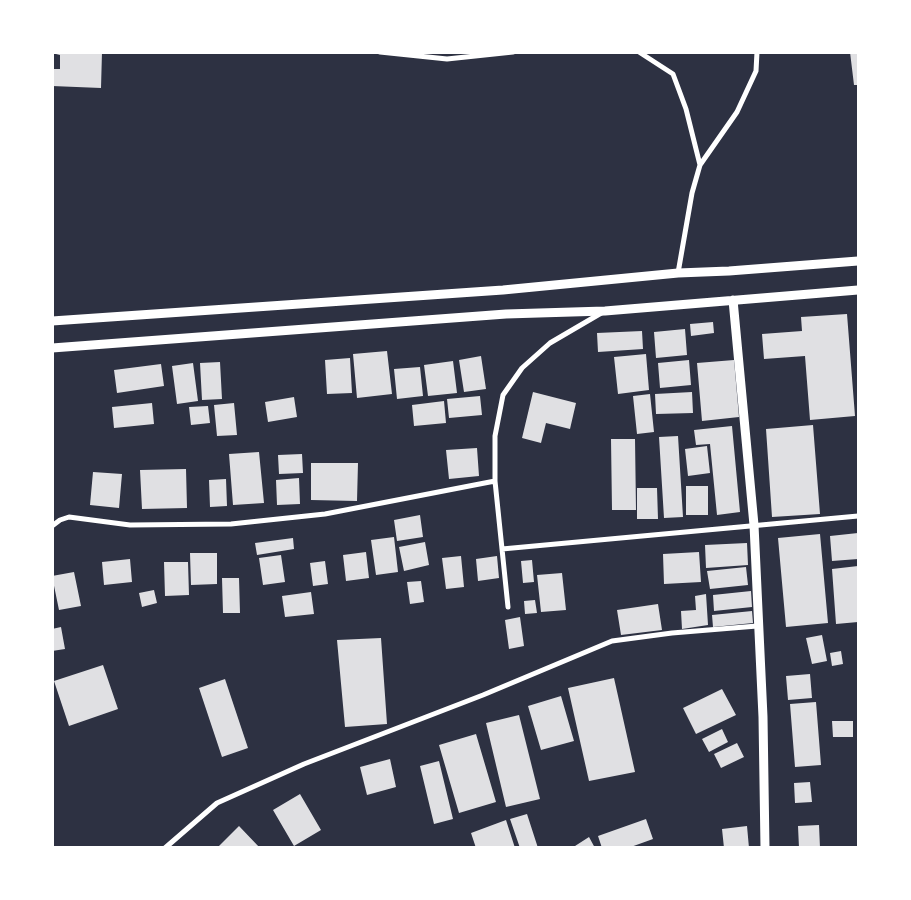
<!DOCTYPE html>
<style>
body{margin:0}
#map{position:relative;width:911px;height:900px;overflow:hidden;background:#2d3142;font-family:Signika,sans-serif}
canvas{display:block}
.frame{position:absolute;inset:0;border:54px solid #fff;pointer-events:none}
</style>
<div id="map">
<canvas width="911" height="900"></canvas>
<div class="frame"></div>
</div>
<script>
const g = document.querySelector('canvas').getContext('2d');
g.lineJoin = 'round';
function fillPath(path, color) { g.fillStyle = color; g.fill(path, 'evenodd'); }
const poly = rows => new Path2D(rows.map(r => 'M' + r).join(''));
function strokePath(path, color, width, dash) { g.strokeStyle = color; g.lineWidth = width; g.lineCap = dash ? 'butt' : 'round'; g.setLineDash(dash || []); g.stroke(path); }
fillPath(poly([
 [56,52,102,52,101,88,52,86,52,69,60,69,60,55,56,54],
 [850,52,858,52,858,85,854,85],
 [847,314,855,416,810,420,805,356,764,359,762,334,802,331,801,317],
 [713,322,714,333,691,336,690,324],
 [685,329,687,355,656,358,654,332],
 [642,331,643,349,598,352,597,333],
 [387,351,392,394,357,398,353,354],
 [646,354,649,390,618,394,614,357],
 [481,356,486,389,464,392,459,360],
 [350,358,352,393,327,394,325,360],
 [689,360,691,385,660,388,658,363],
 [734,360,739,417,702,421,697,363],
 [453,361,457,393,428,396,424,365],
 [220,362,222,399,202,400,200,363],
 [193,363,198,401,177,404,172,366],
 [161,364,164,386,117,393,114,370],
 [420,367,423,396,397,399,394,369],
 [533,392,576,403,570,429,546,423,541,443,522,438],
 [692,392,693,413,656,414,655,394],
 [650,394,654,432,637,434,633,396],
 [480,396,482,415,449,418,447,399],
 [294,397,297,417,268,422,265,402],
 [444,401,446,423,414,426,412,405],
 [152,403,154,424,114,428,112,407],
 [234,403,237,435,217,436,214,405],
 [208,406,210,423,191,425,189,407],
 [813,425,820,514,772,517,766,429],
 [732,426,740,512,717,515,710,444,696,445,694,430],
 [678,436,683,517,664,518,659,437],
 [611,439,635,439,636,510,612,510],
 [707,446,710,473,688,476,685,449],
 [477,448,479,476,449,479,446,450],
 [259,452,264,503,233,505,229,454],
 [302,454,303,473,279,474,278,455],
 [311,463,358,463,357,501,311,500],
 [186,469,187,508,142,509,140,470],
 [93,472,122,474,119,508,90,505],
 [299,478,300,504,277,505,276,480],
 [226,479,227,506,210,507,209,480],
 [686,486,708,486,708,515,686,515],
 [637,488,657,488,658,519,637,519],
 [420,515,423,537,397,541,394,520],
 [858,533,858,559,832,561,830,536],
 [820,534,828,623,786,627,778,538],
 [394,537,398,572,376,575,371,540],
 [293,538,294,549,257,555,255,543],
 [425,542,429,565,404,571,399,547],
 [747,543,748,565,706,568,705,545],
 [366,552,369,578,346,581,343,555],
 [699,552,701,582,664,584,663,554],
 [190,553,217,553,217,584,191,585],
 [281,555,285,582,263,585,259,558],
 [461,556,464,587,446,589,442,558],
 [497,556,499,578,478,581,476,559],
 [130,559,132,582,104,585,102,562],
 [532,560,534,582,523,583,521,561],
 [325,561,328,584,313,586,310,563],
 [164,562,188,562,189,595,165,596],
 [858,566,858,622,836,624,832,569],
 [746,567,748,585,710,589,707,571],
 [74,572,81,606,59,610,52,576],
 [562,573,566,610,541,612,537,575],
 [222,578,239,578,240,613,223,613],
 [421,581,424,602,410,604,407,582],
 [154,590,157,603,142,607,139,593],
 [751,591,752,607,714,611,713,595],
 [311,592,314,614,285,617,282,596],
 [706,594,708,625,682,629,681,611,696,610,695,596],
 [535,600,537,613,525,614,524,601],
 [658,604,662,630,621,635,617,610],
 [752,611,753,623,713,627,712,615],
 [520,617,524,646,509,649,505,620],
 [61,627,65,649,52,651,52,629],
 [822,635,827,661,812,664,806,638],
 [381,638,387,724,345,727,337,640],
 [841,651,843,664,832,666,830,653],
 [103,665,118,709,69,726,54,681],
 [810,674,812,698,788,700,786,676],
 [614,678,635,772,589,781,568,688],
 [225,679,248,748,222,757,199,688],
 [722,689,736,715,696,734,683,708],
 [561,696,574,741,541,750,528,706],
 [816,702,821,765,795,767,790,704],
 [519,715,540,799,506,807,486,723],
 [832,721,853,721,853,737,833,737],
 [722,729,728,742,709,752,702,739],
 [476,734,496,802,459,813,439,745],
 [737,743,744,757,721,768,714,754],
 [390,759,396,787,367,795,360,767],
 [439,761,453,819,434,824,420,766],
 [810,782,812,802,795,803,794,783],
 [300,794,321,830,294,846,273,810],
 [527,814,538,848,520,848,510,819],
 [646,819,653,839,628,848,602,848,598,836],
 [506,820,515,848,476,848,471,833],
 [819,825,820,848,799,848,798,826],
 [239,826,260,848,217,848],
 [747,826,749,848,724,848,722,829],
 [589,837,595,848,576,848,575,846]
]), '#e0e0e3');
strokePath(poly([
 [380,52,447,59,513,52],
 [639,52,673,74,686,109,700,165],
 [678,273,692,193,700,165,737,112,756,71,757,52],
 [52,526,60,520,69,517,130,525,231,524,325,514,495,481],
 [502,549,858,516],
 [508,607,495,481,495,436,503,395,522,368,550,343,603,312],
 [165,848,217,803,304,764,483,695,612,641,672,633,757,626]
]), '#fff', 5);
strokePath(poly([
 [733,300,754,525,763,717,765,848],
 [52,321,503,290,678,273,729,271,858,261],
 [52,348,506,314,605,311,858,290]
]), '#fff', 9);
</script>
